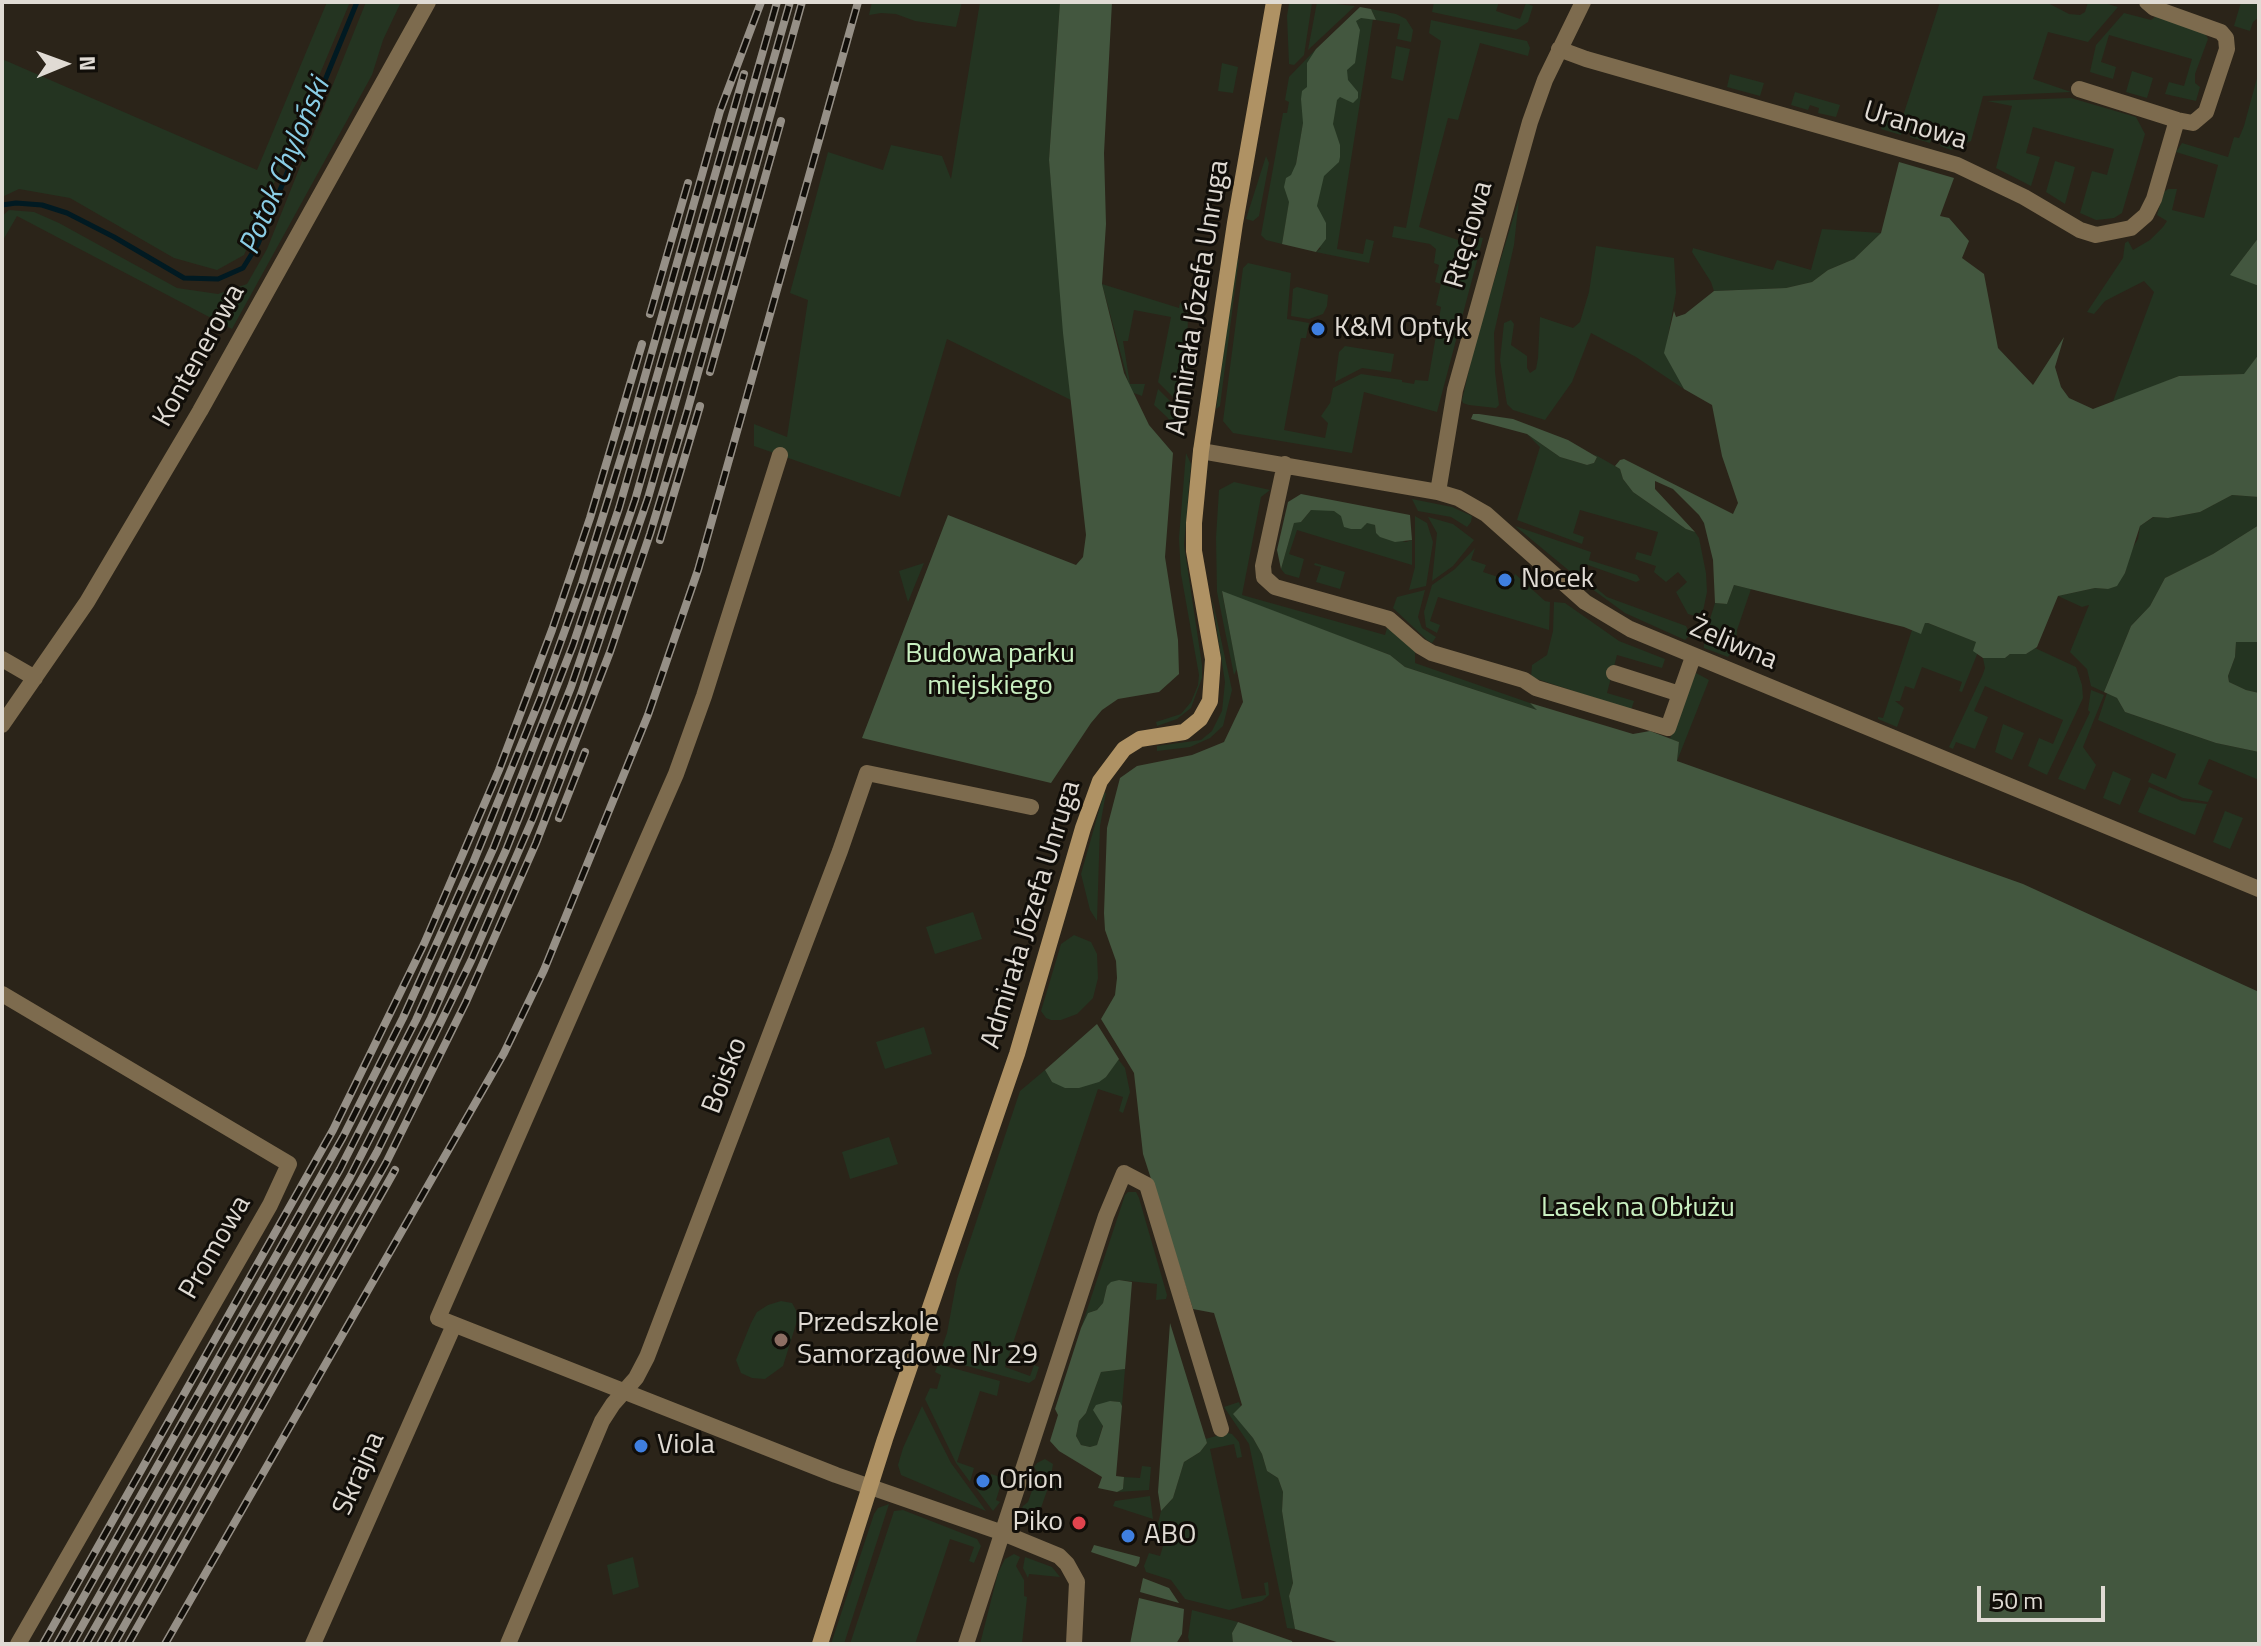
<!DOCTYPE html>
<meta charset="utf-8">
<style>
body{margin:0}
#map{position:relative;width:2261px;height:1646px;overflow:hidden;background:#2b2419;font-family:"Titillium Web",sans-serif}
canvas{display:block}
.frame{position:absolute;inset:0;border:4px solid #e0dbd4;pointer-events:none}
.north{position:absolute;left:24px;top:24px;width:80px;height:80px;-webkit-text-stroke:6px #110e09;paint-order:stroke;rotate:89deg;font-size:22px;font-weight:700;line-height:32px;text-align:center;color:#e0dbd4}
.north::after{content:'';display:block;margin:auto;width:28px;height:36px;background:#e0dbd4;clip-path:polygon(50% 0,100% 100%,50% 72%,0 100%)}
.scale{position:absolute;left:1977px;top:1586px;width:128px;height:36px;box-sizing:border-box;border:4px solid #e0dbd4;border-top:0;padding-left:10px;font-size:24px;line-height:28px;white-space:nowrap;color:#e0dbd4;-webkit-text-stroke:6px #110e09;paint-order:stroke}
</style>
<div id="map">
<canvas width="2261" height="1646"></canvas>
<div class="frame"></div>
<div class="north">N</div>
<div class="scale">50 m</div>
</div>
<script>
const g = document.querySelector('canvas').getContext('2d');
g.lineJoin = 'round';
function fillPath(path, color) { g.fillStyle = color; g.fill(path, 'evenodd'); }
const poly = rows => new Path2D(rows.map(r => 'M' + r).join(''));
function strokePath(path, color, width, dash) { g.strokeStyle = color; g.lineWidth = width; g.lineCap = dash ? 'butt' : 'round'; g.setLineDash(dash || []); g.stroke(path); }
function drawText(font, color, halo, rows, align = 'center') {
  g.font = font + ' "Titillium Web",sans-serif'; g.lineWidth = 6; g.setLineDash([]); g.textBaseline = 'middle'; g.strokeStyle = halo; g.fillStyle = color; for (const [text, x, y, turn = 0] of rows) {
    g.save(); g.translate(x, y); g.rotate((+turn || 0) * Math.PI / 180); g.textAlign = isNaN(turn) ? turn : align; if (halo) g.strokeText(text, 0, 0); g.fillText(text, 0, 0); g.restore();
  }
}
fillPath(poly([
 [327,2,350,2,244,255,217,270,174,258,70,198,19,189,2,197,2,59,257,170],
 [366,2,401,2,383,40,372,75,232,329,17,216,2,242,2,216,9,210,34,212,59,223,177,288,218,294,247,284,267,249],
 [872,2,962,2,956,27,915,21,896,14,881,13,869,15],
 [980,2,1060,2,1049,160,1071,400,947,339,900,497,754,446,754,424,787,437,808,300,790,293,828,152,883,170,891,145,942,156,951,179],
 [1298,2,1312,3,1304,55,1294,65,1289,64,1287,16,1289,4],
 [1317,2,1355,6,1308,50],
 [1434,2,1499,2,1496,11,1520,19,1526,3,1533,6,1528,22,1516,30,1432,12],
 [1940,2,1993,4,1994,2,2046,2,2069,14,2080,15,2085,12,2088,2,2101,2,2118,7,2088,42,2048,32,2033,79,2071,92,1983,96,1971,141,1951,150,1940,146,1943,134,1934,131,1930,143,1910,137,1911,133,1903,130,1901,135,1881,129,1884,117,1901,122],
 [2241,2,2259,2,2259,17,2253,22,2250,31,2234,26],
 [1371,9,1396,14,1406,19,1413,30,1411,42,1397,39,1400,24,1376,20],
 [2124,13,2151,20,2156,16,2204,31,2208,39,2195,74,2195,83,2200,87,2196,101,2165,94,2169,82,2184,86,2192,59,2109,35,2101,62,2116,67,2113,79,2090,72,2096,45],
 [1351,16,1373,19,1337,249,1363,254,1366,239,1374,241,1369,263,1316,252,1321,248,1311,245,1334,91],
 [1431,20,1527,41,1530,48,1528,56,1480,43,1458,120,1448,118,1419,227,1476,246,1478,237,1483,238,1437,412,1364,392,1352,453,1233,433,1223,421,1243,268,1248,263,1291,273,1287,319,1309,323,1306,338,1301,338,1284,430,1325,438,1328,423,1321,416,1330,403,1333,388,1361,374,1402,380,1402,382,1414,384,1415,380,1428,381,1441,307,1436,305,1441,284,1435,282,1439,265,1434,263,1436,249,1430,244,1392,237,1394,226,1406,228,1441,41,1429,33],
 [1396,46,1410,49,1403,81,1391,78],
 [1316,49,1282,244,1266,240,1261,235,1283,113,1287,113,1289,102,1285,100,1289,77],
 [1222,63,1238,67,1233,93,1218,91],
 [2132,71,2153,78,2147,98,2126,92],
 [1730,74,1764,83,1760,96,1727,87],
 [2257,78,2259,79,2259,237,2231,274,2259,286,2259,354,2245,374,2179,376,2112,404,2154,292,2144,281,2105,301,2094,314,2087,312,2123,258,2125,243,2128,241,2133,250,2150,240,2163,227,2167,221,2157,215,2164,192,2168,189,2177,189,2172,210,2204,218,2218,165,2176,152,2182,143,2228,157,2234,137,2239,138,2244,126],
 [1795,92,1840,105,1836,117,1818,113,1819,108,1810,105,1808,110,1791,105],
 [2071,98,2136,117,2145,134,2122,213,2114,218,2096,220,2080,213,2092,171,2107,175,2114,149,2033,127,2026,153,2040,157,2031,186,1996,168,2012,106,1987,101],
 [1266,156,1269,163,1259,216,1253,221,1246,219],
 [2055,161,2075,167,2065,204,2046,192],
 [1519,199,1514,245,1494,333,1495,372,1499,405,1496,408,1469,405,1463,403,1462,400,1476,340],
 [1822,229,1881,233,1854,259,1828,270,1812,282,1786,288,1714,291,1711,282,1692,252,1693,248,1773,270,1777,260,1811,270],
 [1596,246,1674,258,1676,293,1665,353,1684,389,1636,357,1591,333,1572,382,1545,420,1513,410,1507,404,1500,360,1504,323,1511,320,1514,324,1511,345,1527,356,1527,368,1530,373,1536,369,1538,358,1540,317,1573,328,1580,322,1589,292],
 [1239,258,1220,406,1216,409,1235,268],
 [1102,284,1179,308,1180,303,1188,305,1187,391,1181,391,1179,403,1158,382,1171,317,1134,310,1128,341,1123,341,1130,384,1145,384,1142,396,1131,392],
 [1297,287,1328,295,1327,306,1323,314,1309,319,1291,316,1293,289],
 [1345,346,1394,354,1391,372,1362,368,1335,382,1339,352],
 [1158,389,1179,410,1176,437,1168,418,1154,405],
 [1527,434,1560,457,1587,465,1594,463,1597,457,1594,454,1620,469,1623,479,1633,492,1686,529,1695,532,1699,538,1706,573,1707,592,1703,611,1695,616,1688,614,1676,592,1687,582,1678,572,1666,582,1654,572,1656,566,1635,559,1637,552,1651,556,1658,532,1580,510,1573,533,1584,537,1582,544,1517,520,1540,447],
 [1186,453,1191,464,1184,545,1202,665,1202,678,1191,708,1177,719,1157,726,1156,722,1181,714,1191,702,1198,685,1199,675,1181,574,1179,538],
 [1234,482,1270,490,1261,497,1242,595,1385,635,1387,628,1391,630,1415,652,1415,663,1530,703,1540,711,1405,667,1390,655,1222,592,1237,669,1234,675,1217,592,1216,538,1219,490],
 [2232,495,2259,497,2259,525,2213,554,2165,578,2150,606,2131,626,2104,692,2091,686,2087,669,2070,652,2089,605,2082,607,2058,596,2095,588,2108,589,2125,573,2130,552,2138,539,2140,526,2154,517,2168,518,2200,512],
 [1412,499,1452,507,1472,516,1471,522,1467,527,1451,517,1418,511],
 [1324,509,1334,511,1364,526,1367,522,1375,525,1376,533,1406,542,1412,540,1412,565,1297,530,1289,554,1304,559,1299,578,1285,574,1281,569,1294,522,1301,522,1311,510],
 [1415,516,1427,523,1433,542,1426,586,1409,590,1415,567],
 [1428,517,1453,524,1474,540,1453,566,1432,581,1437,533],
 [1515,526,1591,552,1589,560,1637,575,1640,580,1636,582,1585,564,1578,578],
 [1475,548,1471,560,1486,565,1483,572,1498,577,1497,584,1508,590,1515,574,1545,601,1550,602,1549,630,1438,597,1430,621,1440,625,1437,633,1426,627,1424,612,1432,585,1455,569],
 [924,563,908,602,899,571],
 [1315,563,1345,572,1340,589,1316,582,1321,567,1314,565],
 [1591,584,1607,597,1686,626,1689,632,1688,637,1685,640,1625,613,1588,586],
 [1734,585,1751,589,1737,630,1736,647,1728,657,1704,648,1704,638,1715,603,1727,604],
 [1425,590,1418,617,1422,628,1436,637,1432,643,1427,640,1393,608,1397,597],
 [1211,593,1232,690,1223,726,1210,738,1190,747,1157,751,1157,746,1201,740,1212,731,1222,711,1225,682],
 [1554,602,1565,603,1619,641,1665,659,1662,668,1617,655,1607,693,1634,701,1631,710,1531,677,1532,665,1547,655,1553,631],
 [1925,622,1977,642,1978,652,1962,692,1959,691,1962,682,1922,667,1914,689,1905,686,1900,701,1895,701,1904,708,1897,727,1878,719,1878,717,1883,718,1912,630,1921,633],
 [2236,641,2259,642,2259,693,2246,690,2229,682,2228,676,2235,657],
 [2035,648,2076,667,2082,685,2083,698,2047,775,2028,766,2039,738,2053,744,2063,720,1985,686,1974,711,1988,717,1975,749,1956,742,1953,749,1949,747,1983,674,1985,668,1983,658,2005,658,2010,654,2026,654],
 [1696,673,1709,680,1677,761,1679,742,1670,739,1689,680],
 [2091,690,2104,695,2083,747,2096,765,2085,790,2058,779,2090,712,2088,710],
 [2107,693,2117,698,2125,712,2216,743,2259,752,2259,780,2209,759,2198,784,2213,791,2208,802,2183,798,2148,782,2152,773,2166,779,2176,754,2098,720],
 [2003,724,2024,733,2012,760,1995,752],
 [2113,771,2131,779,2120,805,2103,798],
 [2149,787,2182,801,2207,804,2195,835,2138,812],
 [1104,793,1106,793,1100,826,1097,921,1090,910,1081,874],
 [2225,811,2243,818,2230,849,2213,842],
 [973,912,982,939,935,954,926,927],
 [1074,935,1091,942,1097,954,1098,978,1093,998,1077,1014,1061,1020,1051,1020,1046,1018,1041,1011,1061,944],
 [924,1027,932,1054,885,1069,876,1042],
 [1118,1059,1125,1068,1130,1092,1123,1113,1119,1111,1123,1097,1098,1089,1005,1367,1030,1376,1034,1365,1039,1367,1035,1379,1029,1383,938,1358,947,1333,957,1279,1020,1091,1045,1070,1052,1082,1106,1077],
 [889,1137,898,1164,850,1179,842,1152],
 [1128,1192,1136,1192,1139,1198,1167,1295,1166,1299,1156,1300,1157,1284,1119,1280,1107,1286,1103,1303,1097,1310,1088,1313,1081,1328,1125,1195],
 [781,1301,792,1303,797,1312,797,1321,783,1366,765,1379,752,1378,741,1373,736,1360,751,1323,757,1312,768,1305],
 [938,1364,1000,1381,997,1396,980,1391,957,1462,974,1468,970,1482,956,1463,925,1399,930,1388,937,1389,941,1375,935,1372],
 [1125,1369,1122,1406,1119,1402,1110,1401,1097,1445,1090,1447,1081,1445,1076,1436,1079,1421,1086,1413,1101,1372],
 [1239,1402,1241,1407,1234,1414,1253,1438,1262,1454,1267,1471,1278,1478,1283,1492,1282,1511,1293,1583,1289,1596,1295,1629,1287,1628,1249,1444,1224,1407],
 [922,1406,951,1463,986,1511,901,1475,898,1465,903,1448],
 [1228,1433,1232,1434,1239,1442,1242,1457,1237,1458,1234,1444,1210,1449,1242,1599,1266,1595,1264,1583,1268,1582,1269,1595,1262,1601,1229,1610,1185,1599,1171,1580,1146,1572,1144,1566,1149,1553,1160,1556,1164,1543,1154,1540,1161,1511,1173,1498,1184,1462,1200,1452,1207,1443,1205,1439],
 [1045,1459,1053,1464,1050,1484,1060,1488,1059,1491,1048,1488,1037,1519,1020,1513,1023,1506,1028,1502,1038,1473,1034,1467,1037,1463],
 [1142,1466,1151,1467,1149,1490,1117,1492,1123,1489,1124,1477,1140,1478],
 [991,1474,1003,1478,996,1500,1000,1502,993,1511,975,1487,985,1491],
 [1150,1496,1153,1519,1113,1506,1115,1501],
 [889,1504,844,1644,831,1644,874,1514,878,1508],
 [903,1510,977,1539,981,1546,974,1563,969,1561,974,1547,950,1539,915,1644,850,1644,894,1511],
 [1014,1554,1020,1557,1016,1566,1024,1580,1024,1596,1027,1597,1022,1644,980,1644,998,1573,1005,1559],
 [633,1557,639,1587,613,1595,607,1565],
 [1025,1557,1052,1567,1060,1577,1029,1574,1028,1578,1023,1568],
 [1192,1610,1238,1622,1232,1633,1233,1644,1190,1644,1188,1637]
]), '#243421');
fillPath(poly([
 [1060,2,1112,2,1104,153,1106,224,1102,284,1124,373,1149,425,1173,453,1165,557,1178,640,1179,674,1159,692,1118,699,1102,710,1091,723,1051,783,862,738,948,515,1076,565,1083,557,1086,535,1063,333,1049,160],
 [1360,7,1371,9,1376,20,1361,18,1356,21,1360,30,1355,63,1347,70,1348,80,1358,92,1358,98,1353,103,1340,97,1337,100,1333,124,1340,145,1340,157,1339,162,1324,176,1317,206,1326,223,1326,239,1316,252,1282,244,1289,202,1284,187,1286,178,1291,175,1296,164,1303,123,1301,99,1302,91,1307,87,1307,63,1316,49],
 [1899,162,1954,178,1940,216,1949,218,1969,241,1962,258,1984,274,1998,348,2033,385,2064,337,2055,367,2061,387,2069,398,2093,409,2179,376,2244,374,2259,354,2259,497,2232,495,2200,512,2168,518,2153,517,2140,526,2125,573,2117,586,2108,589,2095,588,2058,596,2037,647,2026,654,2010,654,2005,658,1983,658,1973,651,1976,642,1928,623,1925,623,1921,634,1904,627,1734,585,1727,604,1715,603,1713,560,1704,523,1699,515,1673,489,1655,481,1655,489,1695,532,1686,529,1633,492,1623,479,1620,469,1615,466,1620,460,1624,459,1733,514,1738,503,1722,456,1712,405,1684,389,1664,353,1674,311,1676,317,1685,314,1714,291,1786,288,1812,282,1828,270,1854,259,1881,233],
 [2259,237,2259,286,2230,275],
 [1479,414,1513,419,1568,440,1597,457,1594,463,1587,465,1560,457,1527,434,1471,419,1473,414],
 [1301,494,1410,515,1412,540,1395,542,1380,537,1376,533,1375,525,1367,523,1361,529,1351,529,1344,527,1341,516,1334,511,1311,510,1301,522,1294,523,1281,569,1277,550,1288,502],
 [2259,525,2259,642,2236,642,2235,657,2228,676,2229,682,2246,690,2259,693,2259,752,2216,743,2125,712,2117,698,2104,692,2131,626,2150,606,2165,578,2213,554],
 [1222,591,1390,655,1405,667,1537,710,1530,703,1633,734,1650,731,1679,742,1677,761,2023,884,2259,992,2259,1644,1343,1644,1295,1629,1289,1596,1293,1583,1282,1511,1283,1492,1278,1478,1267,1471,1262,1454,1253,1438,1233,1414,1242,1405,1214,1313,1193,1309,1143,1154,1134,1073,1101,1019,1115,995,1117,978,1116,961,1105,930,1104,913,1107,828,1120,778,1137,766,1192,755,1224,742,1243,702],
 [1097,1024,1119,1059,1106,1077,1099,1082,1079,1088,1065,1088,1052,1082,1045,1070],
 [1119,1280,1132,1282,1125,1369,1101,1372,1086,1413,1079,1421,1076,1436,1081,1445,1090,1447,1097,1445,1103,1426,1093,1410,1096,1405,1110,1401,1120,1402,1122,1406,1116,1476,1124,1477,1123,1489,1117,1492,1098,1488,1102,1477,1059,1451,1050,1441,1058,1415,1055,1409,1081,1328,1088,1313,1097,1310,1103,1303,1107,1286,1111,1282],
 [1170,1323,1207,1443,1200,1452,1184,1462,1173,1498,1161,1511,1158,1492],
 [1094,1545,1140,1557,1139,1563,1136,1567,1091,1552],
 [1143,1578,1169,1588,1179,1603,1140,1592],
 [1139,1598,1184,1609,1182,1634,1176,1644,1130,1644],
 [1238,1622,1292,1641,1293,1644,1233,1644,1232,1633]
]), '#43573f');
strokePath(poly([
 [2,205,16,203,42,205,67,213,114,237,184,278,218,279,243,268,258,244,357,2]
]), '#011a22', 5);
strokePath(poly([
 [1559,49,1586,59,1957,165,2024,197,2080,230,2096,235,2131,228,2146,215,2154,199,2177,120,2193,123,2206,112,2227,49,2226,38,2221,32,2154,8,2147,2],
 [2079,89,2177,120],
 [1201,451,1438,492,1458,498,1486,514,1585,602,1630,629,2259,889],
 [780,455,704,696,676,774,438,1318,836,1475,1003,1533,1059,1556,1067,1564,1077,1582,1074,1644],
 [1285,464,1263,566,1264,577,1275,587,1389,619,1420,646,1432,653,1524,680,1536,688,1668,728,1693,657],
 [1438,492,1455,390,1530,122,1545,80,1583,2],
 [2,659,35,678],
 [1614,673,1680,694],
 [2,725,87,602,200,411,428,2],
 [2,994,289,1164,270,1205,18,1644],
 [313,1644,454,1325],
 [508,1644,602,1421,613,1404,636,1378,647,1357,840,851,867,773,1031,807],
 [966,1644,1106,1216,1124,1173,1147,1185,1221,1429]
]), '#7d6b4e', 16);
strokePath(poly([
 [820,1644,885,1439,1017,1054,1083,828,1100,781,1124,749,1140,739,1184,732,1200,719,1210,701,1213,659,1194,551,1194,523,1201,451,1235,223,1274,2]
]), '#af9264', 16);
const rail = poly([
 [650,314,688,183],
 [710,372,781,121],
 [660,540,700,406],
 [559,818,585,752],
 [43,1644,333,1130,424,944,499,770,552,630,590,518,642,344],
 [57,1644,343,1137,403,1018,473,863,540,699,582,583,630,429,720,111,761,2],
 [72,1644,340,1169,416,1020,494,847,573,645,619,508,744,74],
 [86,1644,350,1177,431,1018,506,850,571,687,635,500,777,2],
 [100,1644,377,1152,471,961,533,818,581,694,648,498,790,2],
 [114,1644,386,1163,466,1002,536,843,610,652,650,534,687,412,802,2],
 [128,1644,395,1170],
 [165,1644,504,1053,544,970,648,715,698,570,858,2]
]);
strokePath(rail, '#969087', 8);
strokePath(rail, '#110e09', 5, [15]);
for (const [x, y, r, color] of [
 [1318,329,8,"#3f7fe0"],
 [1505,580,8,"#3f7fe0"],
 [781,1340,8,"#8d6e63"],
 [641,1446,8,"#3f7fe0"],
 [983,1481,8,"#3f7fe0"],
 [1079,1523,8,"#e0444e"],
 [1128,1536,8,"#3f7fe0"]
]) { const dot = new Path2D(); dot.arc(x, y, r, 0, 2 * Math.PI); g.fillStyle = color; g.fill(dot); strokePath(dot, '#110e09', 3); }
drawText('28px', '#e0dbd4', '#110e09', [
 ["Uranowa",1915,127,17],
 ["Rtęciowa",1470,235,-74],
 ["Admirała Józefa Unruga",1199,298,-81],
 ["Kontenerowa",200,356,-61],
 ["Żeliwna",1733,645,23],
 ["Admirała Józefa Unruga",1032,915,-73],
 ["Boisko",726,1076,-69],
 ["Promowa",216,1248,-60],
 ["Skrajna",360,1474,-66]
]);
drawText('28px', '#e0dbd4', '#110e09', [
 ["K&M Optyk",1334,329],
 ["Nocek",1521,580],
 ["Przedszkole",797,1324],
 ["Samorządowe Nr 29",797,1356],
 ["Viola",657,1446],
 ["Orion",999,1481],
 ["Piko",1063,1523,"right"],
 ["ABO",1144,1536]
], 'left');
drawText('28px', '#c9f0c1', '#110e09', [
 ["Budowa parku",990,655],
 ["miejskiego",990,687],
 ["Lasek na Obłużu",1638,1209]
]);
drawText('italic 30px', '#8acde5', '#110e09', [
 ["Potok Chyloński",286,167,-67]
]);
</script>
